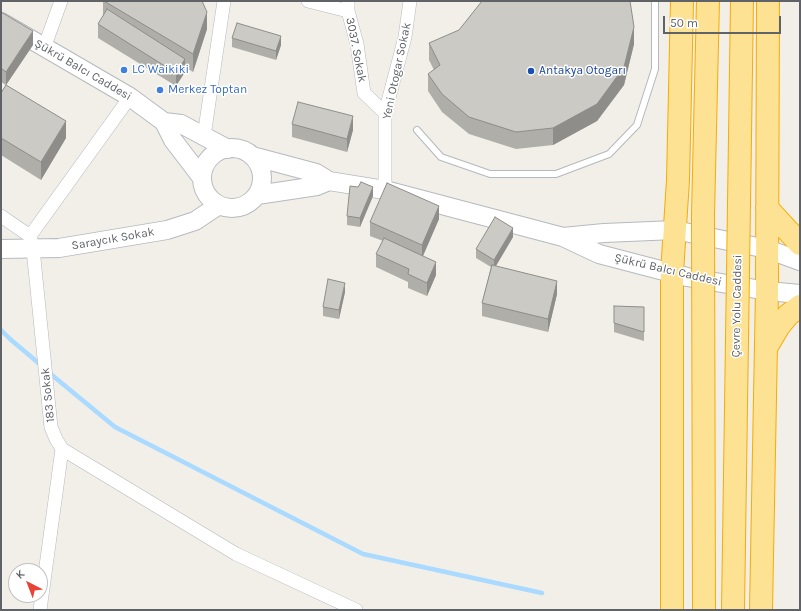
<!DOCTYPE html>
<meta charset="utf-8">
<style>
body{margin:0}
#map{position:relative;width:801px;height:611px;overflow:hidden;background:#f1efe8;font-family:Karla,sans-serif}
canvas{display:block}
.frame{position:absolute;inset:0;border:2px solid #5f6368;pointer-events:none}
.north{position:absolute;left:8px;top:563px;width:40px;height:40px;box-sizing:border-box;background:#fff;border:1px solid #bfc1c3;border-radius:50%;rotate:318deg;font-size:11px;font-weight:700;line-height:16px;text-align:center;color:#5f6368}
.north::after{content:'';display:block;margin:auto;width:14px;height:18px;background:#ea4335;clip-path:polygon(50% 0,100% 100%,50% 72%,0 100%)}
.scale{position:absolute;left:663px;top:16px;width:118px;height:18px;box-sizing:border-box;border:2px solid #5f6368;border-top:0;padding-left:5px;font-size:12px;line-height:14px;white-space:nowrap;color:#5f6368;-webkit-text-stroke:3px #fff;paint-order:stroke}
</style>
<div id="map">
<canvas width="801" height="611"></canvas>
<div class="frame"></div>
<div class="north">K</div>
<div class="scale">50 m</div>
</div>
<script>
const g = document.querySelector('canvas').getContext('2d');
g.lineJoin = 'round';
const poly = rows => new Path2D(rows.map(r => 'M' + r).join(''));
function strokePath(path, color, width, dash) { g.strokeStyle = color; g.lineWidth = width; g.lineCap = dash ? 'butt' : 'round'; g.setLineDash(dash || []); g.stroke(path); }
function fillPath(path, color) { g.fillStyle = color; g.fill(path, 'evenodd'); }
function drawText(font, color, halo, rows, align = 'center') {
  g.font = font + ' Karla,sans-serif'; g.lineWidth = 3; g.setLineDash([]); g.textBaseline = 'middle'; g.strokeStyle = halo; g.fillStyle = color; for (const [text, x, y, turn = 0] of rows) {
    g.save(); g.translate(x, y); g.rotate((+turn || 0) * Math.PI / 180); g.textAlign = isNaN(turn) ? turn : align; if (halo) g.strokeText(text, 0, 0); g.fillText(text, 0, 0); g.restore();
  }
}
strokePath(poly([
 [1,330,10,339,42,366],
 [47,371,115,427,363,554,542,593]
]), '#aadaff', 4.5);
const lane = poly([
 [417,130,441,157,490,174,556,174,609,154,637,125,655,69,655,1]
]);
const street = poly([
 [308,1,348,11],
 [348,1,348,11,357,44,364,93,385,113],
 [44,48,61,1],
 [204,136,224,1],
 [385,190,385,113,405,37,410,1],
 [1,216,30,236,33,249,51,427,56,439,62,449,40,610],
 [30,236,130,97],
 [62,449,236,554,356,610]
]);
const secondary = poly([
 [1,22,130,97,164,122,173,140,202,178],
 [164,122,181,124,228,149],
 '202 178a30 30 0 1 1 60 0a30 30 0 1 1-60 0Z',
 [252,156,316,173,329,181,385,190,563,237,599,254,687,277,767,291,800,294],
 [257,195,317,186,329,181],
 [563,237,604,233,675,230,767,249,800,261],
 [1,249,59,248,167,230,195,221,219,205]
]);
const highway = poly([
 [767,208,800,244],
 [766,348,779,326,788,315,800,306],
 [672,610,672,273,678,180,682,1],
 [761,610,767,291,768,1]
]);
strokePath(lane, '#b5b8bc', 8);
strokePath(street, '#b5b8bc', 14);
strokePath(secondary, '#b6babf', 20);
strokePath(highway, '#f9ab00', 24);
strokePath(lane, '#fff', 6);
strokePath(street, '#fff', 13);
strokePath(secondary, '#fff', 18);
strokePath(highway, '#fde293', 22);
const highwayBridge = poly([
 [704,610,703,215,708,1],
 [733,610,742,1]
]);
strokePath(highwayBridge, '#f9ab00', 24, []);
strokePath(highwayBridge, '#fde293', 22);
fillPath(poly([
 [103,1,202,1,207,29,193,72,185,67,185,72,176,86,98,38,98,24,103,17],
 [1,12,33,45,6,85,66,138,41,180,1,155,1,93,6,85,1,82],
 [232,38,281,45,276,60,232,47],
 [429,43,634,44,624,85,597,121,553,145,516,149,469,134,442,112,428,91,428,74,434,70,429,60],
 [292,124,353,130,347,152,292,137],
 [373,196,360,227,347,225,347,216],
 [439,219,423,256,436,275,427,296,408,288,408,282,376,267,376,254,383,241,370,236,370,222],
 [513,237,496,266,557,294,548,332,482,316,482,303,491,267,476,258,476,249],
 [345,292,339,319,323,316,323,307],
 [614,306,644,316,644,341,614,332]
]), '#afaea9');
fillPath(poly([
 [207,12,207,29,193,72,193,54],
 [634,27,634,44,624,85,597,121,553,145,553,128],
 [33,31,33,45,6,85,6,72],
 [281,36,281,45,276,60,276,51],
 [185,59,185,72,176,86,176,73],
 [353,116,353,130,347,152,347,139],
 [66,121,66,138,41,180,41,162],
 [373,187,373,196,360,227,360,218],
 [439,206,439,219,422,258,422,245],
 [513,228,513,237,494,269,494,260],
 [436,262,436,275,427,296,427,283],
 [557,281,557,294,548,332,548,319],
 [345,283,345,292,339,319,339,310]
]), '#8f8d8a');
const building = poly([
 [104,1,202,1,207,12,193,54,104,1],
 [482,1,630,1,634,27,624,67,597,104,553,128,516,132,469,117,442,94,428,74,440,65,429,43,459,30,482,1],
 [107,9,185,59,176,73,98,24,107,9],
 [1,12,33,31,6,72,1,68,1,12],
 [237,23,281,36,276,51,232,38,237,23],
 [6,85,66,121,41,162,1,138,1,93,6,85],
 [298,102,353,116,347,139,292,124,298,102],
 [361,182,373,187,360,218,347,216,350,186,358,187,361,182],
 [387,183,439,206,422,245,370,222,387,183],
 [495,217,513,228,494,260,476,249,495,217],
 [384,238,436,262,427,283,408,274,409,269,376,254,384,238],
 [492,265,557,281,548,319,482,303,492,265],
 [328,279,345,283,339,310,323,307,328,279],
 [614,306,644,307,644,332,614,323,614,306]
]);
fillPath(building, '#cccac5');
strokePath(building, '#8f8d8a', 1);
for (const [x, y, r, color] of [
 [124,70,4,"#3f7fe0"],
 [531,71,4,"#1a4fb4"],
 [160,90,4,"#3f7fe0"]
]) { const dot = new Path2D(); dot.arc(x, y, r, 0, 2 * Math.PI); g.fillStyle = color; g.fill(dot); strokePath(dot, '#fff', 1.5); }
drawText('12px', '#5f6368', '#fff', [
 ["3037. Sokak",356,50,79],
 ["Şükrü Balcı Caddesi",83,70,30],
 ["Yeni Otogar Sokak",397,71,-78],
 ["Saraycık Sokak",113,239,-10],
 ["Şükrü Balcı Caddesi",668,270,13],
 ["Çevre Yolu Caddesi",737,306,-89],
 ["183 Sokak",48,395,-96]
]);
drawText('12px', '#366cbe', '#fff', [
 ["LC Waikiki",132,70],
 ["Merkez Toptan",168,90]
], 'left');
drawText('12px', '#164399', '#fff', [
 ["Antakya Otogarı",539,71]
], 'left');
</script>
